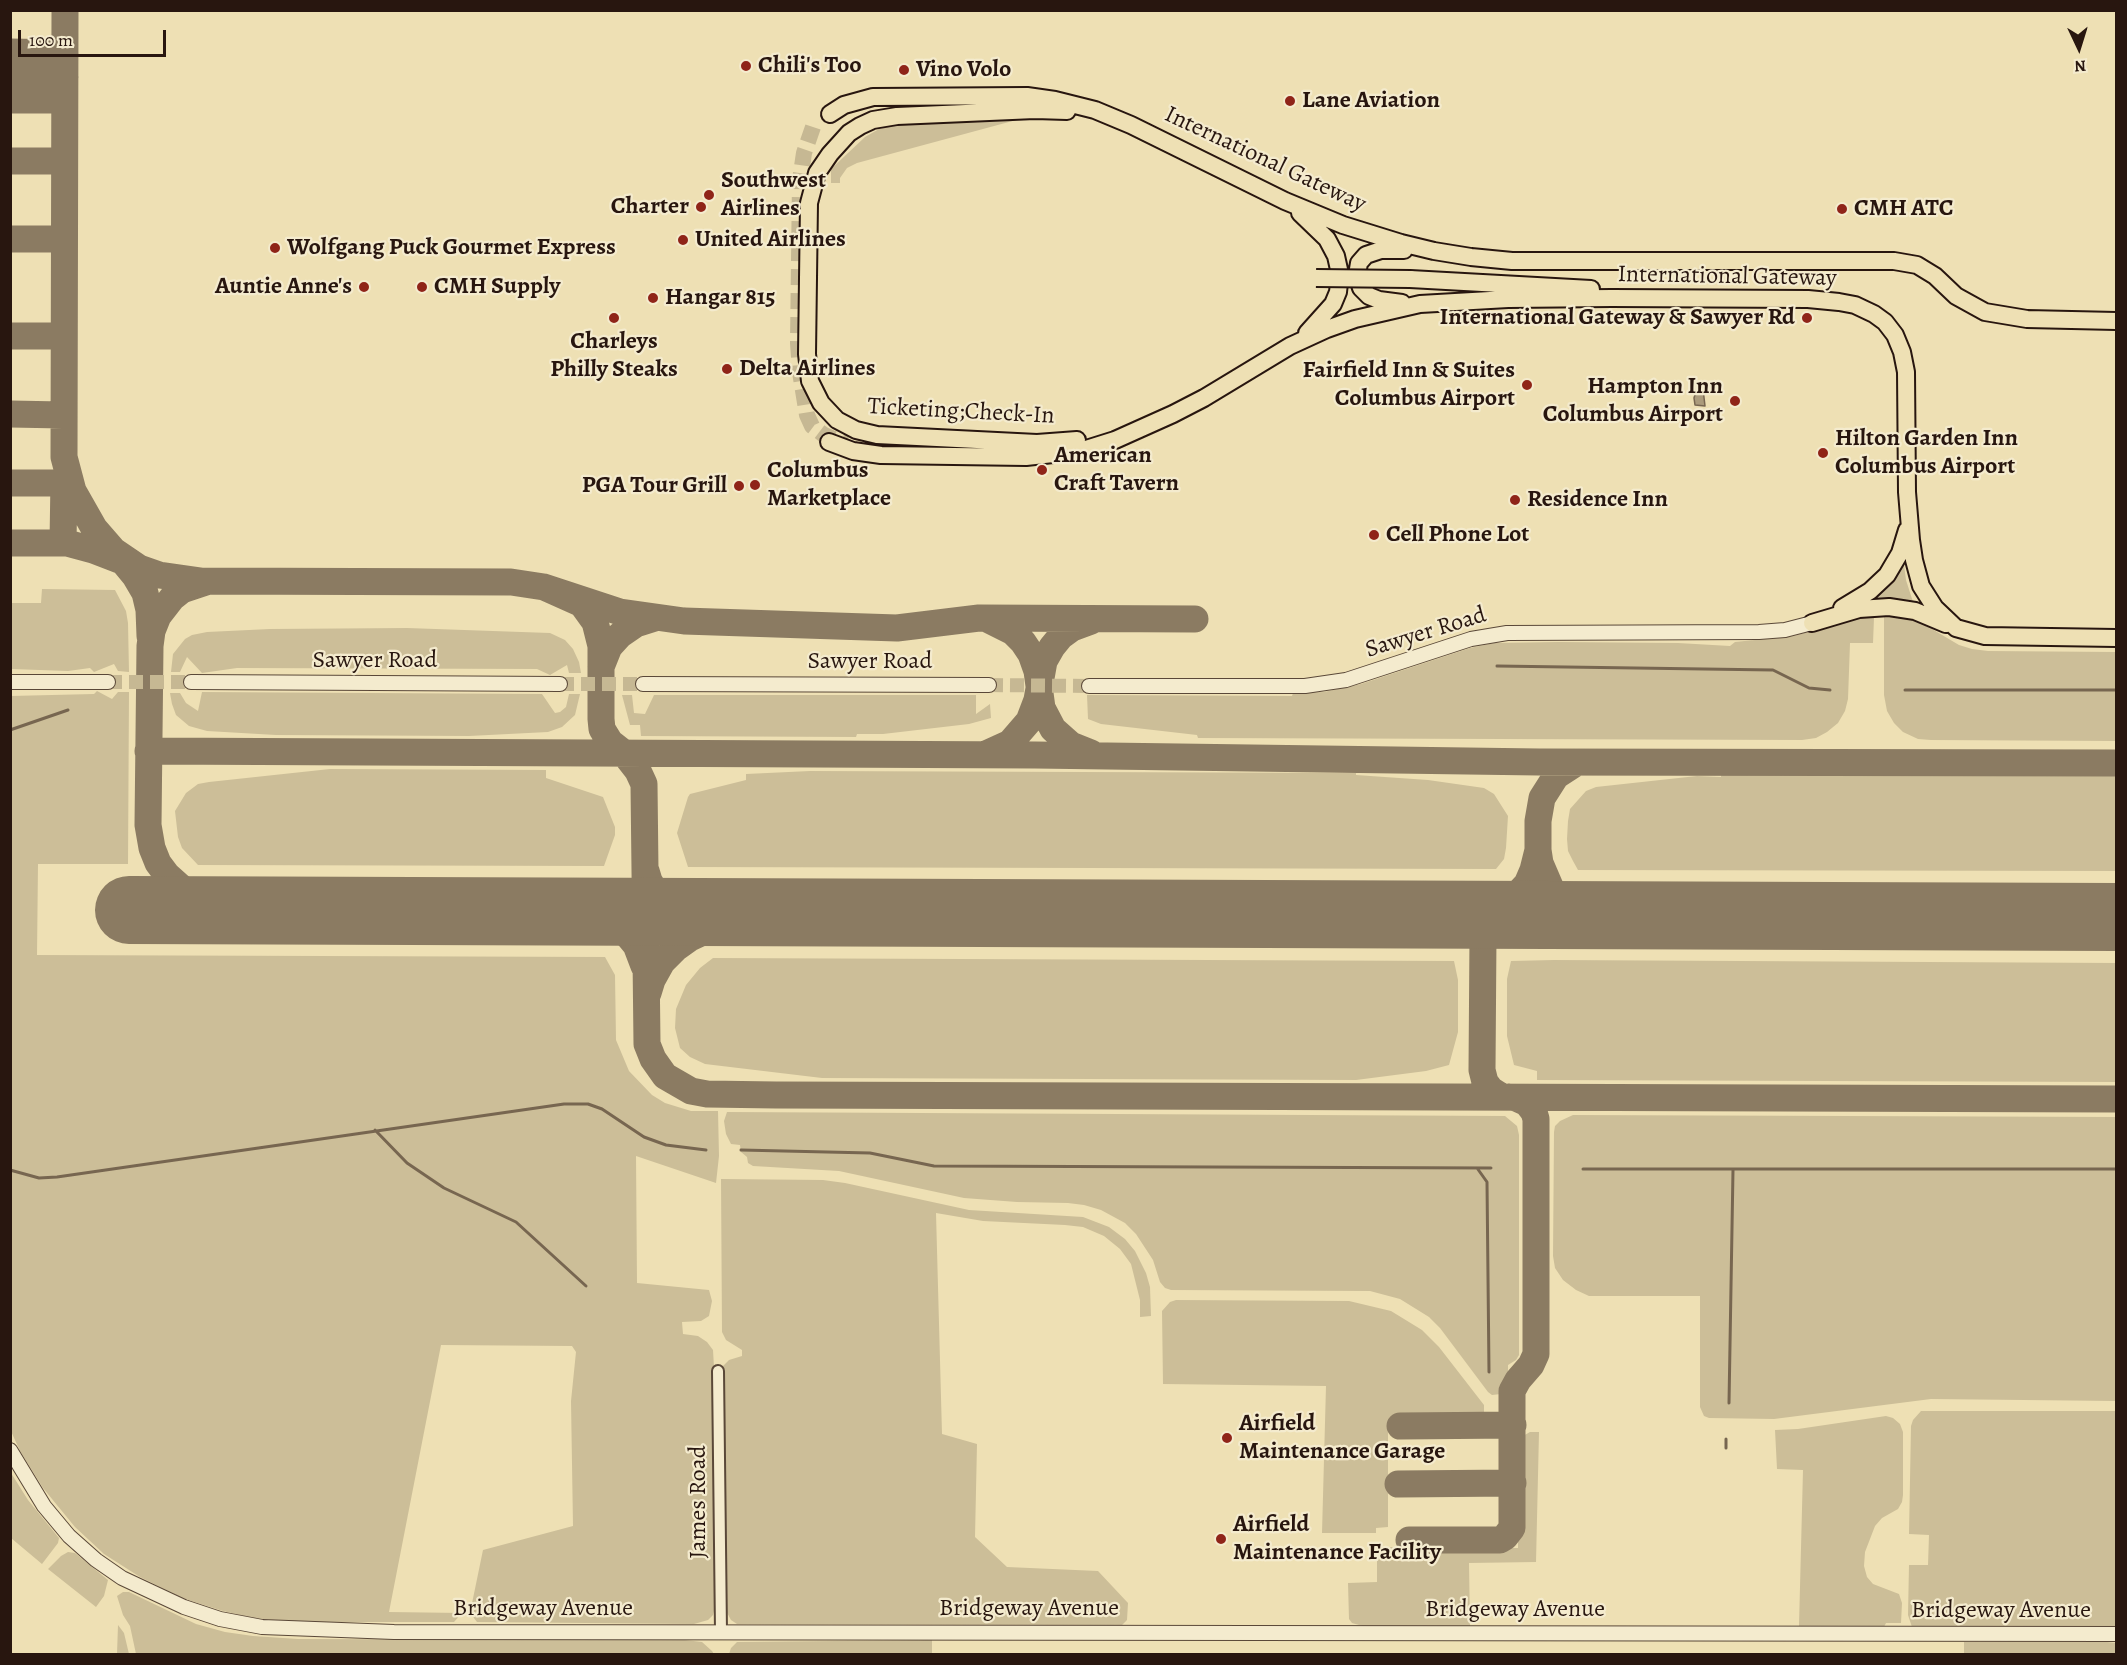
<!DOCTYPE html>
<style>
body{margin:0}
#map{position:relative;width:2127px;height:1665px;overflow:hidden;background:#eee0b4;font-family:Alegreya,serif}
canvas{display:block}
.frame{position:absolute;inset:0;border:12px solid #28160f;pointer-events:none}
.north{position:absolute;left:2049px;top:18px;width:60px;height:60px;-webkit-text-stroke:4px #f4ebce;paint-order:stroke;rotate:176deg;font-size:16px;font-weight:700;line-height:24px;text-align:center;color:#28160f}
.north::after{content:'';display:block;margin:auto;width:21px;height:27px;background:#28160f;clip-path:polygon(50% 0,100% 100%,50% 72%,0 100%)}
.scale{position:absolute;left:18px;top:30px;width:148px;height:27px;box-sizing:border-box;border:3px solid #28160f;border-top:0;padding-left:8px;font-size:18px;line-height:21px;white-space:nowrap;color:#28160f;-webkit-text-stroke:4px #f4ebce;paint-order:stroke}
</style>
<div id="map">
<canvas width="2127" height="1665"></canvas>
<div class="frame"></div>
<div class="north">N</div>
<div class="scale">100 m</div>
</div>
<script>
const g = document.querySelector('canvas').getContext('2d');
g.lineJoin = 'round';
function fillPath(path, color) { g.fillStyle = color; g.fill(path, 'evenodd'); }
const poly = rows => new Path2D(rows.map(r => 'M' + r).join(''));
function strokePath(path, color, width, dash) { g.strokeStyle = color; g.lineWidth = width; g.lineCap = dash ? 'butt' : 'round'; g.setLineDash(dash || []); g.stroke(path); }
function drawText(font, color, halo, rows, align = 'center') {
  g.font = font + ' Alegreya,serif'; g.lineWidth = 4.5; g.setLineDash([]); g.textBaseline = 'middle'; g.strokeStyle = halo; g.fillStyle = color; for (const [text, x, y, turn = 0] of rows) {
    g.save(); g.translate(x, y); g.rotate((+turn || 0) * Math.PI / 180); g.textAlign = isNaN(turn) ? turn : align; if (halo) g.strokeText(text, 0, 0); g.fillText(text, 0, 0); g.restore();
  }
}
fillPath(poly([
 [1020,119,857,163,847,168,840,178,840,183,831,183,831,169,865,137,879,129,900,124],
 [1903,557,1906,580,1913,602,1866,602],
 [42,589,115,590,126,611,128,623,129,672,118,671,114,664,94,672,90,668,68,671,11,669,11,603,41,603],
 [1887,613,1915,619,1959,645,1972,649,1988,651,2116,652,2116,741,1931,740,1918,739,1903,732,1894,723,1887,711,1884,695,1884,616],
 [1869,614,1874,618,1873,643,1850,643,1848,699,1845,711,1838,723,1827,732,1816,738,1802,740,1198,738,1197,735,1101,724,1088,719,1087,695,1292,696,1293,693,1324,692,1361,684,1470,648,1494,643,1558,642,1678,643,1730,646,1735,642,1794,636],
 [407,628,550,633,565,640,573,649,579,662,581,673,569,673,567,665,550,675,537,669,237,668,202,673,187,657,180,672,171,672,173,654,185,639,192,635,207,632,270,629],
 [97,691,112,699,118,692,129,692,128,864,38,864,37,955,605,957,615,975,616,1040,629,1071,652,1095,665,1103,691,1111,718,1111,719,1156,716,1183,636,1156,637,1283,709,1290,712,1301,709,1316,701,1321,682,1322,683,1334,698,1336,707,1342,713,1350,716,1402,715,1607,713,1615,708,1620,694,1624,477,1622,470,1613,483,1550,573,1526,571,1401,576,1352,572,1346,441,1345,389,1612,462,1613,454,1622,289,1622,253,1618,223,1611,182,1598,140,1577,104,1554,75,1527,43,1488,20,1451,10,1429,10,696,94,694],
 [202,692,542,694,555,713,560,712,566,707,569,694,580,694,575,715,562,727,548,732,469,736,276,735,207,731,189,726,176,715,172,704,170,693,180,693,186,703,198,711],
 [622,695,632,695,634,713,645,714,654,695,976,695,976,714,990,704,991,718,969,724,883,734,857,734,856,737,641,736,640,725,630,725],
 [330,769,546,770,546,778,603,797,615,827,615,835,604,866,198,865,182,848,178,837,175,811,186,793,198,784,209,782],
 [810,771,1356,773,1356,775,1428,780,1484,788,1494,794,1508,816,1506,848,1504,859,1496,869,688,867,677,833,688,797,690,794,746,780,746,774],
 [1721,774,2116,775,2116,871,1578,870,1573,861,1568,851,1567,839,1568,821,1570,809,1586,791,1596,787,1697,776,1721,777],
 [713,958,1454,961,1458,980,1458,1032,1449,1065,1426,1071,1356,1080,822,1078,705,1064,690,1057,680,1048,675,1028,676,1009,686,985,700,968],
 [1554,960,2116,963,2116,1082,1537,1080,1537,1071,1514,1065,1507,1036,1507,979,1511,961],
 [727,1112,1505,1116,1517,1126,1519,1135,1519,1355,1516,1360,1508,1365,1508,1387,1506,1390,1501,1394,1492,1395,1488,1392,1440,1328,1429,1317,1400,1299,1370,1291,1171,1290,1165,1288,1160,1282,1153,1260,1136,1234,1125,1223,1101,1210,1084,1205,1068,1203,1017,1202,964,1198,839,1171,753,1166,748,1163,747,1157,741,1152,740,1145,731,1144,726,1134,724,1121],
 [1573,1115,2116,1117,2116,1401,1931,1399,1774,1419,1709,1418,1704,1416,1700,1407,1700,1296,1589,1296,1576,1290,1563,1280,1555,1268,1553,1256,1554,1132,1555,1126,1560,1121],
 [721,1179,823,1180,845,1183,969,1210,1083,1217,1109,1227,1125,1239,1135,1251,1146,1273,1150,1287,1151,1316,1140,1317,1140,1300,1131,1264,1120,1249,1104,1236,1083,1227,1065,1225,983,1221,936,1213,942,1434,977,1444,975,1537,1007,1567,1098,1571,1128,1603,1127,1620,1122,1625,737,1624,731,1620,725,1609,723,1366,729,1360,742,1356,742,1350,726,1340,722,1332],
 [1176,1300,1349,1301,1391,1311,1422,1330,1439,1347,1484,1405,1484,1414,1482,1418,1475,1421,1388,1422,1388,1527,1376,1528,1376,1533,1322,1533,1326,1386,1163,1384,1162,1311,1170,1302],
 [1921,1411,2116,1411,2116,1627,1912,1627,1908,1615,1909,1565,1928,1565,1929,1535,1909,1534,1911,1426,1913,1420],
 [1886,1416,1893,1418,1900,1424,1903,1432,1903,1495,1902,1502,1898,1509,1882,1518,1875,1526,1865,1552,1864,1566,1867,1577,1873,1584,1899,1594,1902,1603,1901,1623,1886,1623,1884,1627,1799,1626,1803,1470,1777,1469,1775,1430,1798,1429],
 [1530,1432,1539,1432,1536,1562,1469,1563,1470,1626,1366,1627,1352,1623,1349,1619,1348,1583,1377,1582,1377,1547,1518,1548,1518,1443,1523,1436],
 [11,1473,28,1500,59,1538,58,1543,42,1564,11,1538],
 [68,1552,75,1553,108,1580,104,1596,96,1607,48,1569,61,1556],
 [123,1592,129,1592,196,1624,225,1632,253,1636,298,1639,685,1640,702,1642,712,1651,714,1654,136,1654,130,1626,123,1615,117,1596],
 [118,1625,124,1633,129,1654,117,1654],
 [932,1640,932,1654,729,1654,731,1648,737,1642],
 [1964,1642,2107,1642,2116,1643,2116,1654,1964,1654]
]), '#ccbe98');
const water = poly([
 [1697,388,1703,389,1705,406,1695,405,1694,398,1697,388]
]);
fillPath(water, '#ab9b7c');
strokePath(water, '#776650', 1.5);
strokePath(poly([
 [1497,666,1773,670,1809,688,1830,690],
 [1905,690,2116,690],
 [10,730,68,710],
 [375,1130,407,1163,444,1188,516,1222,586,1286],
 [741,1150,870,1153,934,1166,1491,1168],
 [1477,1168,1487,1182,1489,1372],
 [1583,1169,2116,1169],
 [10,1170,39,1178,57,1177,564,1104,588,1104,602,1109,644,1137,666,1145,706,1150],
 [1729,1403,1733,1170],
 [1726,1448,1726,1439]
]), '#776650', 3);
strokePath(poly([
 [65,10,64,457,73,491,94,528,114,551,139,568,159,575,201,581,511,582,544,587,620,612,684,621,897,628,979,618,1195,619],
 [10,52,65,53],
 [10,76,65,77],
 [10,100,64,100],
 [10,161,64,161],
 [10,239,64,239],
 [10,336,64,336],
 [10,414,63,415],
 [10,483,64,483],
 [10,543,67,543,93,550,119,560],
 [63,543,64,479],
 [121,559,135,576,145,593,149,610,150,636],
 [206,582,182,590,172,598,158,616,152,631,150,646,148,825,152,848,158,863,167,875,186,892,210,903,235,911],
 [544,587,582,604,595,622,601,646,601,719,602,729,610,742,624,753,638,771,644,784,647,1044,653,1059,665,1076,691,1091,707,1094,776,1095,2116,1099],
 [989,620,1013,632,1023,642,1031,654,1037,671,1042,708,1053,729,1071,745,1091,753],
 [601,667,609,647,620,635,636,624,655,618],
 [148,751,1035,755,1539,762,2116,763],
 [988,753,1010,743,1029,721,1037,700,1044,661,1052,647,1061,636,1072,628,1091,621],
 [1576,763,1556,776,1542,798,1538,821,1538,850,1540,863,1552,891,1564,901,1576,909,1587,912,1610,915],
 [646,871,649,881,660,899,675,908,693,912],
 [583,912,605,917,621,927,636,945,644,966],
 [1452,915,1466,917,1475,924,1482,936,1483,948],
 [648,993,652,980,662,962,676,948,690,938,724,922,769,912],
 [1502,1097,1491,1090,1485,1082,1482,1070,1483,936,1488,926,1527,884,1533,870,1538,850],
 [1400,1426,1513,1425],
 [1398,1484,1513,1483],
 [1409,1540,1500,1540,1505,1537,1512,1528,1512,1391,1518,1380,1531,1365,1536,1354,1536,1119,1534,1112,1527,1103,1516,1098,1509,1097]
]), '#8b7b62', 27);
strokePath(poly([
 [129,910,2116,917]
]), '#8b7b62', 68);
strokePath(poly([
 [108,682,191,682],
 [560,684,643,684],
 [989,685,1089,686]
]), '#c6b893', 14, [14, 7]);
strokePath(poly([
 [813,127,804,153,800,180,798,343,800,372,807,415,812,426,824,435,846,444]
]), '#c6b893', 16, [16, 8]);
const minor = poly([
 [718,1371,721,1632]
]);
const tertiary = poly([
 [10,682,108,682],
 [191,682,560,684],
 [643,684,989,685],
 [1089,686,1305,686,1346,680,1471,639,1507,633,1759,632,1785,630,1812,623],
 [10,1450,44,1506,69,1536,96,1560,122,1578,184,1607,220,1619,262,1627,394,1632,2116,1634]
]);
const primary = poly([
 [1067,111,1035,110,897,116,873,120,860,126,849,133,830,154,817,173,809,203,807,354,810,381,821,403,837,420,856,430,877,435,1037,443,1077,440],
 [830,114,844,105,873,97,1027,96,1055,100,1095,110,1131,125,1285,201,1343,225,1401,243,1434,251,1471,257,1512,261,1894,261,1917,265,1935,276,1956,296,1985,312,2027,319,2116,321],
 [1300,213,1327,239,1336,256,1340,274,1338,292,1333,304,1307,333],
 [1410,279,1591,289],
 [1402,303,1379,300,1369,296,1361,288,1357,275,1359,263,1366,255,1381,250,1404,250],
 [829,442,853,451,881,455,1026,457,1080,451,1115,440,1173,414,1204,398,1290,346,1327,329,1355,319,1420,304,1508,299,1612,298,1808,299,1839,302,1855,305,1874,314,1885,322,1895,335,1902,352,1906,372,1907,492,1911,540,1914,560,1921,586,1935,608,1956,628,1985,636,2116,638],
 [1842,608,1870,591,1887,575,1900,553,1907,530],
 [1812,623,1859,609,1889,607,1915,611,1946,624]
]);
strokePath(minor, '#5a4838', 14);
strokePath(tertiary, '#5a4838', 16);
strokePath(primary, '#28160f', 20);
strokePath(minor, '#f4ebce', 10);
strokePath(tertiary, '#f4ebce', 14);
strokePath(primary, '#eee0b4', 16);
const primaryBridge = poly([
 [1316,278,1410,279]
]);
strokePath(primaryBridge, '#28160f', 20, []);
strokePath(primaryBridge, '#eee0b4', 16);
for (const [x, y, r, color] of [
 [746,66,6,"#8f2418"],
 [904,70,6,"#8f2418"],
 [1290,101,6,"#8f2418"],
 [709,195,6,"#8f2418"],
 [701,207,6,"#8f2418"],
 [1842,209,6,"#8f2418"],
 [683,240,6,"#8f2418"],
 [275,248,6,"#8f2418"],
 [364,287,6,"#8f2418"],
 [422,287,6,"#8f2418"],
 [653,298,6,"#8f2418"],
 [614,318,6,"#8f2418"],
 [1807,318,6,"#8f2418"],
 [727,369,6,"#8f2418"],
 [1527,385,6,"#8f2418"],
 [1735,401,6,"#8f2418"],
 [1823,453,6,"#8f2418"],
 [1042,470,6,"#8f2418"],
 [755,485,6,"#8f2418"],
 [739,486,6,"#8f2418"],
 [1515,500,6,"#8f2418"],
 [1374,535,6,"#8f2418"],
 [1227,1438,6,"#8f2418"],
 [1221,1539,6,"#8f2418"]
]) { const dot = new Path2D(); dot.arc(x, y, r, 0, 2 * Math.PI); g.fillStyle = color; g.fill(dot); strokePath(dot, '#f4ebce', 2); }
drawText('bold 24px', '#28160f', '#f4ebce', [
 ["Chili's Too",758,66],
 ["Vino Volo",916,70],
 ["Lane Aviation",1302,101],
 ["Southwest",721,181],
 ["Airlines",721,209],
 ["Charter",689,207,"right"],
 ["CMH ATC",1854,209],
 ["United Airlines",695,240],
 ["Wolfgang Puck Gourmet Express",287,248],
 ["Auntie Anne's",352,287,"right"],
 ["CMH Supply",434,287],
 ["Hangar 815",665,298],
 ["International Gateway & Sawyer Rd",1795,318,"right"],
 ["Charleys",614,342,"center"],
 ["Philly Steaks",614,370,"center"],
 ["Delta Airlines",739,369],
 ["Fairfield Inn & Suites",1515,371,"right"],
 ["Columbus Airport",1515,399,"right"],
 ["Hampton Inn",1723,387,"right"],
 ["Columbus Airport",1723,415,"right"],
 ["Hilton Garden Inn",1835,439],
 ["Columbus Airport",1835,467],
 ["American",1054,456],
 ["Craft Tavern",1054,484],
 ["Columbus",767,471],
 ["Marketplace",767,499],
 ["PGA Tour Grill",727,486,"right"],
 ["Residence Inn",1527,500],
 ["Cell Phone Lot",1386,535],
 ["Airfield",1239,1424],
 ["Maintenance Garage",1239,1452],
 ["Airfield",1233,1525],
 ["Maintenance Facility",1233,1553]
], 'left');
drawText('24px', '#28160f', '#f4ebce', [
 ["International Gateway",1265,160,25],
 ["International Gateway",1727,277,1],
 ["Ticketing;Check-In",961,412,3],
 ["Sawyer Road",1426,633,-17],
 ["Sawyer Road",375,661],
 ["Sawyer Road",870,662],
 ["James Road",699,1502,-90],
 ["Bridgeway Avenue",543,1609],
 ["Bridgeway Avenue",1029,1609],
 ["Bridgeway Avenue",1515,1610],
 ["Bridgeway Avenue",2001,1611]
]);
</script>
